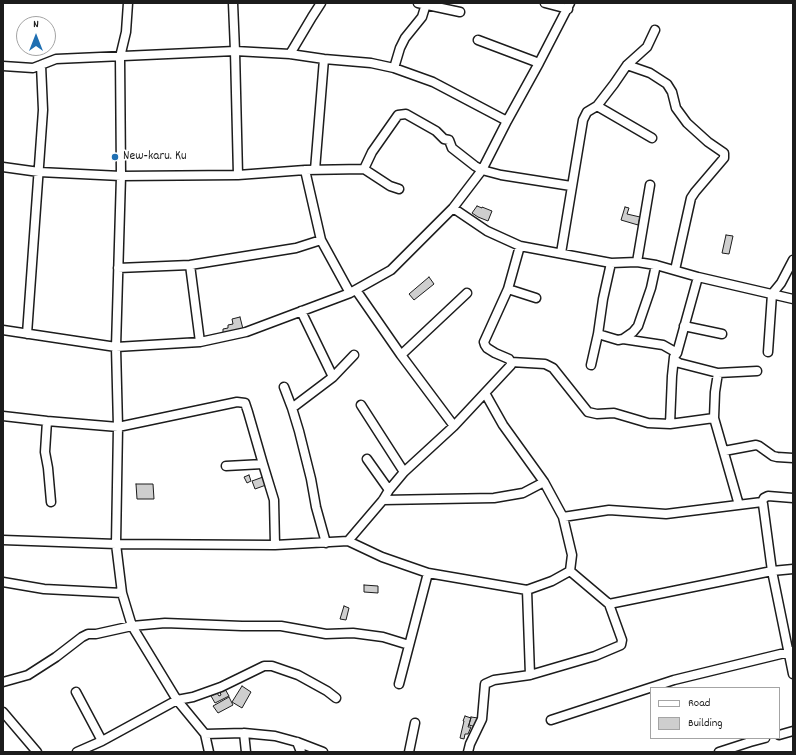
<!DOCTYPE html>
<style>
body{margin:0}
#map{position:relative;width:796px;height:755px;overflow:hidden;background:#fff;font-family:Dekko,sans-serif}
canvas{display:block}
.frame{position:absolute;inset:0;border:4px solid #1c1c1c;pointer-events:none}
.legend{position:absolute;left:650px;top:687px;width:130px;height:52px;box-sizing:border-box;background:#fff;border:1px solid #a4a4a4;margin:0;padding:5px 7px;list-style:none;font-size:12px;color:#1c1c1c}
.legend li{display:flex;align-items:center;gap:8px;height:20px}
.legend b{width:20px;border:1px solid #a4a4a4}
.north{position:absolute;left:16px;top:16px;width:40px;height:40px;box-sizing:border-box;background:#fff;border:1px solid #a4a4a4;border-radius:50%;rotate:0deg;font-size:11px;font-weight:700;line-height:16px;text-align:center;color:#1c1c1c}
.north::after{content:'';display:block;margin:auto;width:14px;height:18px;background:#1f6fb2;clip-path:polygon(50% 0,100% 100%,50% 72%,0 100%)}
</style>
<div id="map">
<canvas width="796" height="755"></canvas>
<div class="frame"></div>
<ul class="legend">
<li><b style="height:5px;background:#fff"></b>Road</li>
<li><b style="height:11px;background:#cecece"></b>Building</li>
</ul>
<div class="north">N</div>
</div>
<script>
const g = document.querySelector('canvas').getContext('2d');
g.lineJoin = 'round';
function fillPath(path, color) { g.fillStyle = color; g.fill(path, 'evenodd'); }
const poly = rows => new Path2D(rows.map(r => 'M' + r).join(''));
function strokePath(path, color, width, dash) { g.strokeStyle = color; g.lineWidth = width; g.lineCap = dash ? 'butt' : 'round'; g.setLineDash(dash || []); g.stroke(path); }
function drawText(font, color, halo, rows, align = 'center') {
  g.font = font + ' Dekko,sans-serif'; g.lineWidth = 3.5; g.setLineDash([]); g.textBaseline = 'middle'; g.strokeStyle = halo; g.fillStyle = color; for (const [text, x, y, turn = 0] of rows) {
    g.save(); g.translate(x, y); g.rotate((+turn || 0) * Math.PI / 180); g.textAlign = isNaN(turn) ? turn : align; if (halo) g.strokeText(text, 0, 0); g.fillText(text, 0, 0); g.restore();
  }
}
const building = poly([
 [477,206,482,208,482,207,492,211,488,221,478,217,472,213,477,206],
 [625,207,629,208,627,214,640,217,638,225,621,220,625,207],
 [726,235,733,236,729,254,722,253,726,235],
 [429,277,434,284,414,300,409,294,429,277],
 [240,317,243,329,223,334,223,329,228,328,228,325,233,324,232,319,240,317],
 [249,475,251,481,247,483,244,477,249,475],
 [263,477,266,485,255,489,252,481,263,477],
 [136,484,153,484,154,499,137,499,136,484],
 [364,585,378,586,378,593,364,592,364,585],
 [344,606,349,608,346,620,340,619,344,606],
 [242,686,251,692,242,708,232,702,242,686],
 [225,689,229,696,215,703,211,696,217,693,219,696,221,695,220,692,225,689],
 [229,697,233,705,218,713,213,706,229,697],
 [465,716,471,718,468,727,471,727,468,734,465,734,464,739,460,738,464,721,463,721,465,716],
 [471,717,478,718,476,727,469,725,471,717]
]);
fillPath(building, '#cecece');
strokePath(building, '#1c1c1c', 1);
const minor = poly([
 [128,3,126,32,120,57,121,176,116,347,118,427,116,544,275,545,348,541,382,557,428,573,527,590,552,581,570,571],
 [233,3,235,51,238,175],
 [418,3,460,12],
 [545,3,568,9],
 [478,40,539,63],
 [290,54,312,17,321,3],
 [627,65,650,73,667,84,672,92,676,108,687,123,708,142,724,153,724,158,695,192,691,198,675,270],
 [3,66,33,68,56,59,235,51,290,54,324,59,371,63,394,68,433,82,507,121],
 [394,68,400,48,405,38,422,17,426,4],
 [597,106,652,138],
 [3,167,39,172,121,176,238,175,305,170,364,169,390,186,399,189],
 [364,169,372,152,398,115,406,114,436,131,444,139,449,140,452,148,475,166,482,170,501,175,571,186],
 [305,170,321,240,350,293],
 [315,170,324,59],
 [453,208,487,231,520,246,611,263,637,262,656,265,698,277,793,299],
 [520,246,508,289,484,342,485,345,487,348,495,353,509,359,511,362,545,364,553,368,588,412,597,414,614,413,648,423,670,424,714,418],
 [561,253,583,120,587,112,597,106,614,84,627,65,647,47,655,30],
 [637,262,650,185],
 [190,265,200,342],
 [118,268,190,265,296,248,321,240],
 [508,289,536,298],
 [356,290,401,355,454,426],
 [301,311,333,377],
 [684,326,722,334],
 [3,330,116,347,200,342,246,332,350,293,391,270,453,208,482,170,507,121,539,63,570,3],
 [27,334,43,110,41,65],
 [598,334,618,340,623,339,663,345,677,353],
 [623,339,633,332,638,326,651,288,656,265],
 [768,352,772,294,781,283,793,260],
 [401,355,467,293],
 [674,360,679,363,718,373,757,371],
 [591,365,598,334,603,299,611,263],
 [718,373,715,392,714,418,739,505],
 [284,387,292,408,299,431,311,479,316,507,326,543],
 [485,393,503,425,544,482,563,517,572,555,570,571],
 [361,405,404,472],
 [292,408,333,377,354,355],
 [3,416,47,421,118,427,237,402,245,403,248,412,263,464,274,500,275,545],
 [47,421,45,452,48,468,51,502],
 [670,424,672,376,674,357,677,353,698,277],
 [724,451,756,445,759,446,773,456,777,457,793,458],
 [367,459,389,490],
 [226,466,263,464],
 [383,500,494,498,523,493,544,482],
 [762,502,763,504,772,571,793,674],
 [762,502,764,498,768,496,793,498],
 [563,517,609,510,666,514,762,502],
 [3,540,116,544,122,593,132,626,177,700,205,734,244,733,275,736,297,742,323,752],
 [348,541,383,500,389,490,404,472,454,426,511,365,511,362],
 [3,582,44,589,122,593],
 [527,590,530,675],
 [609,604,772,571,793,569],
 [3,682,28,675,56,657,82,637,88,634,96,634,132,626,165,623,242,626,281,626,326,634,353,633,383,637,409,645],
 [399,684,428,573],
 [76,692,102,741],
 [3,712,37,752],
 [551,720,674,680,793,651],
 [244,733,246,752],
 [205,734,209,752],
 [779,735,793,731],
 [297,742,301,752],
 [77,752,102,741,177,700,193,697,221,687,264,666,272,666,298,675,327,691,336,698],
 [409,752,415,723],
 [468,752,470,744,482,719,485,684,494,680,530,675,595,656,621,645,622,640,609,604,570,571],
 [719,752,750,742,765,738]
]);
strokePath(minor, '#1c1c1c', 11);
strokePath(minor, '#fff', 8);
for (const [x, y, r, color] of [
 [115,157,4,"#1f6fb2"]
]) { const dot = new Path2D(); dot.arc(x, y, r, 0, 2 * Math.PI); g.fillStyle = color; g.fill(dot); strokePath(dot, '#fff', 1.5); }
drawText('13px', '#1c1c1c', '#fff', [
 ["New-karu. Ku",123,157]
], 'left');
</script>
